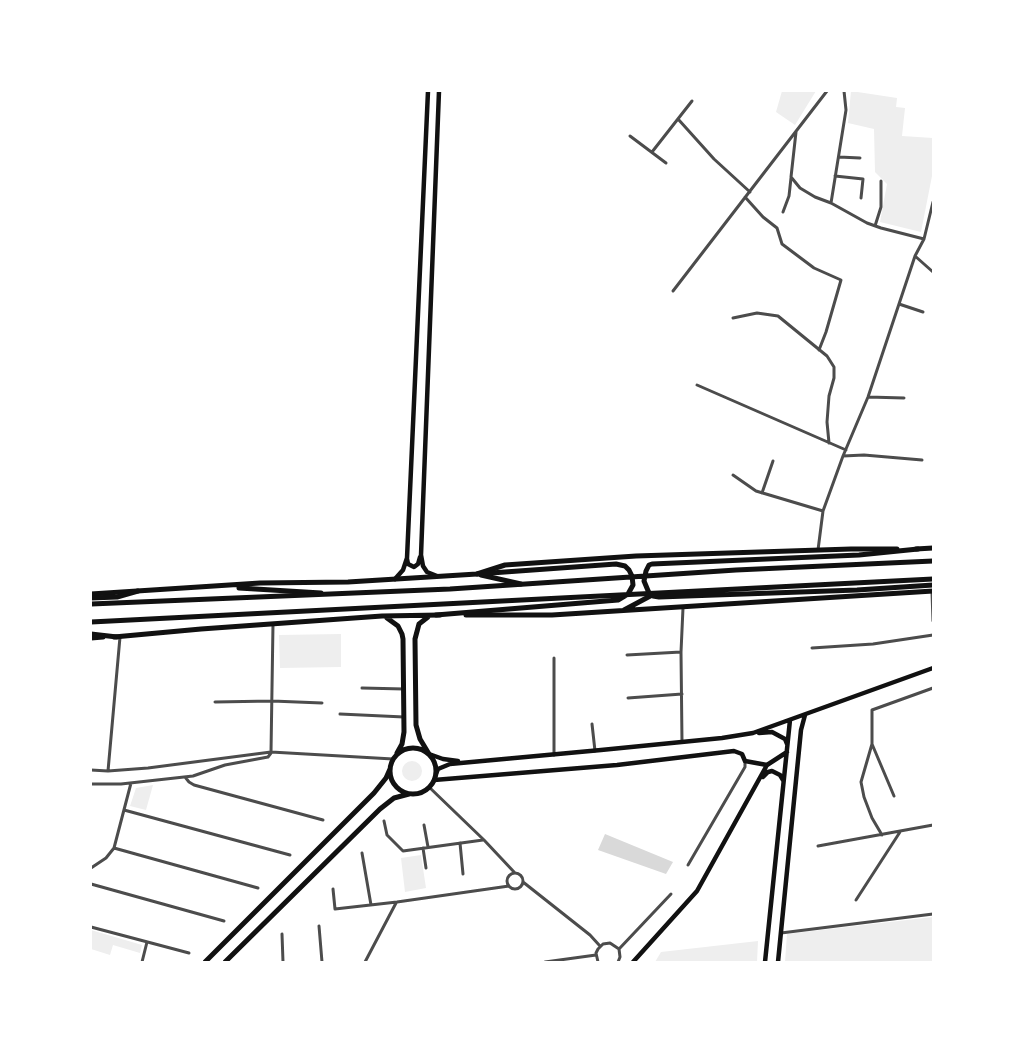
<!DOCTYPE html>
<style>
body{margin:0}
#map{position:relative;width:1024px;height:1053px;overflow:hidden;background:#fff;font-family:Signika,sans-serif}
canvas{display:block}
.frame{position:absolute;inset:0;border:92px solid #fff;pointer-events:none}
</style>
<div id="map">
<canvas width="1024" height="1053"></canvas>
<div class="frame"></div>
</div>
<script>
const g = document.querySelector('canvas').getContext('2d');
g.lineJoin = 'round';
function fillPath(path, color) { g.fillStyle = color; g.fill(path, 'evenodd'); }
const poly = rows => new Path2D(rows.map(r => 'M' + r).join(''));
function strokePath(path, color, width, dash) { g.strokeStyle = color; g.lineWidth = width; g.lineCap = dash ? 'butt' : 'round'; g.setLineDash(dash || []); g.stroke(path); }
fillPath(poly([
 [782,91,816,91,795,125,776,112],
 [851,91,897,98,896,107,905,108,902,136,933,138,932,176,921,232,880,222,887,184,875,172,874,129,848,123],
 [341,634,341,667,280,668,279,635],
 '402 771a10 10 0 1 1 20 0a10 10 0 1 1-20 0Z',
 [153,785,146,810,130,806,136,788],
 [421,855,426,888,405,892,401,858],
 [933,917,933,962,785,962,787,934],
 [91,930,142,945,140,953,113,945,110,955,91,949],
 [758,941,757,962,655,962,661,952]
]), '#eee');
fillPath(poly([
 [605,834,673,862,666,874,598,850]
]), '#d9d9d9');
strokePath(poly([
 [678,119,714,159,750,192],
 [796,132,791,177,800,188,815,197,831,203,867,223,881,228,924,239],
 [630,136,666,163],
 [652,152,692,101],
 [839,157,860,158],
 [835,176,863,179,861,198],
 [745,197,763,217,777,228,782,244,814,268,841,280,826,332,819,350],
 [831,203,846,110,844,91],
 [783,212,789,196,791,178],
 [875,226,881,207,881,181],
 [915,256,933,272],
 [673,291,827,91],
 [899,304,923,312],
 [733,318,757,313,778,316,827,356,834,367,834,378,829,396,827,422,829,443],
 [697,385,846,450],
 [868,397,904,398],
 [843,456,864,455,922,460],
 [733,475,756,491,823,511],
 [762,493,773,461],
 [818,550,823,511,843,456,868,397,915,256,924,239,933,202],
 [932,592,933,621],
 [812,648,873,644,933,635],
 [627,655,681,652],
 [554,658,554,755],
 [362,688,404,689],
 [628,698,682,694],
 [215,702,272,701,322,703],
 [340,714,404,717],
 [592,724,595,751],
 [682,742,681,652,683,608],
 [872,744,894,796],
 [271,752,273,624],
 [91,770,108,771,148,768,271,752,393,759],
 [108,771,120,637],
 [185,777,189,782,194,785,323,820],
 [91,784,121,784,193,776,225,765,268,757,271,753],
 [429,787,484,840,515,873],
 [124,810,290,855],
 [384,821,387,835,403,851,483,840],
 [424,825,428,847],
 [882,835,872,818,864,797,861,782,872,744,872,710,933,688],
 [460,843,463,874],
 [818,846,933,825],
 [114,848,258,888],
 [423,848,426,868],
 [362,853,371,905],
 [688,865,745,767,745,761],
 [91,868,106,858,114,848,131,783],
 '507 881a8 8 0 1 1 16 0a8 8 0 1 1-16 0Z',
 [523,882,590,935,600,946],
 [91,884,224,921],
 [333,889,335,909,397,902,509,886],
 [856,900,900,832],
 [319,926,322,962],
 [91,927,189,953],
 [781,933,933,914],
 [282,934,283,962],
 [619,949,671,894],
 [142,962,147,942],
 [365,962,396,903],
 [545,962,596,955],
 [598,962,596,953,598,949,603,944,610,943,619,949,620,957,618,962]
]), '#4c4c4c', 3);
strokePath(poly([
 [407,559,408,564,414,567,418,564,420,557],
 [437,576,427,572,423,566,421,555,439,91],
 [395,579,403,570,407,558,428,91],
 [759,733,772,732,785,739,787,744],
 [429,754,443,759,458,761],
 [436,774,438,769,450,764,601,750,722,738,753,733,933,668],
 [763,777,768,772,772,771,780,775,783,780],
 [434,780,617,765,734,751,742,754,745,761,767,765],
 [633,962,697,891,767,765,787,752],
 [765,962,790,720],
 [778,962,801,730,805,715]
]), '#111', 4.5);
strokePath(poly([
 [916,549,933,548],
 [481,575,521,584],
 [239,588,321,593],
 [91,594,260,583,348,582,477,574,505,565,636,556,851,549,897,549],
 [624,610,654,594],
 [466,615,552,615,933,591],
 [428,617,419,624,415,639,416,725,420,739,429,754],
 [387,618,398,626,402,634,403,639,404,732,402,744,397,753],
 [114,637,201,629,382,616,440,615],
 [91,638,103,637],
 '390 771a23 23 0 1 1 46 0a23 23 0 1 1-46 0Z',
 [205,962,374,793,386,778,390,769],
 [225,962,380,809,394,798,409,794]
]), '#111', 5);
strokePath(poly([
 [918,549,859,555,652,564,649,565,646,571,644,581,649,593,653,596,659,597,857,590,933,585],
 [91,598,117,597,138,591],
 [91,604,450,589,736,570,933,561],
 [436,615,618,600,628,594,633,585,632,576,629,570,625,566,616,564,477,574],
 [91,622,933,579],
 [91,634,117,637]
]), '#111', 5);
</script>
